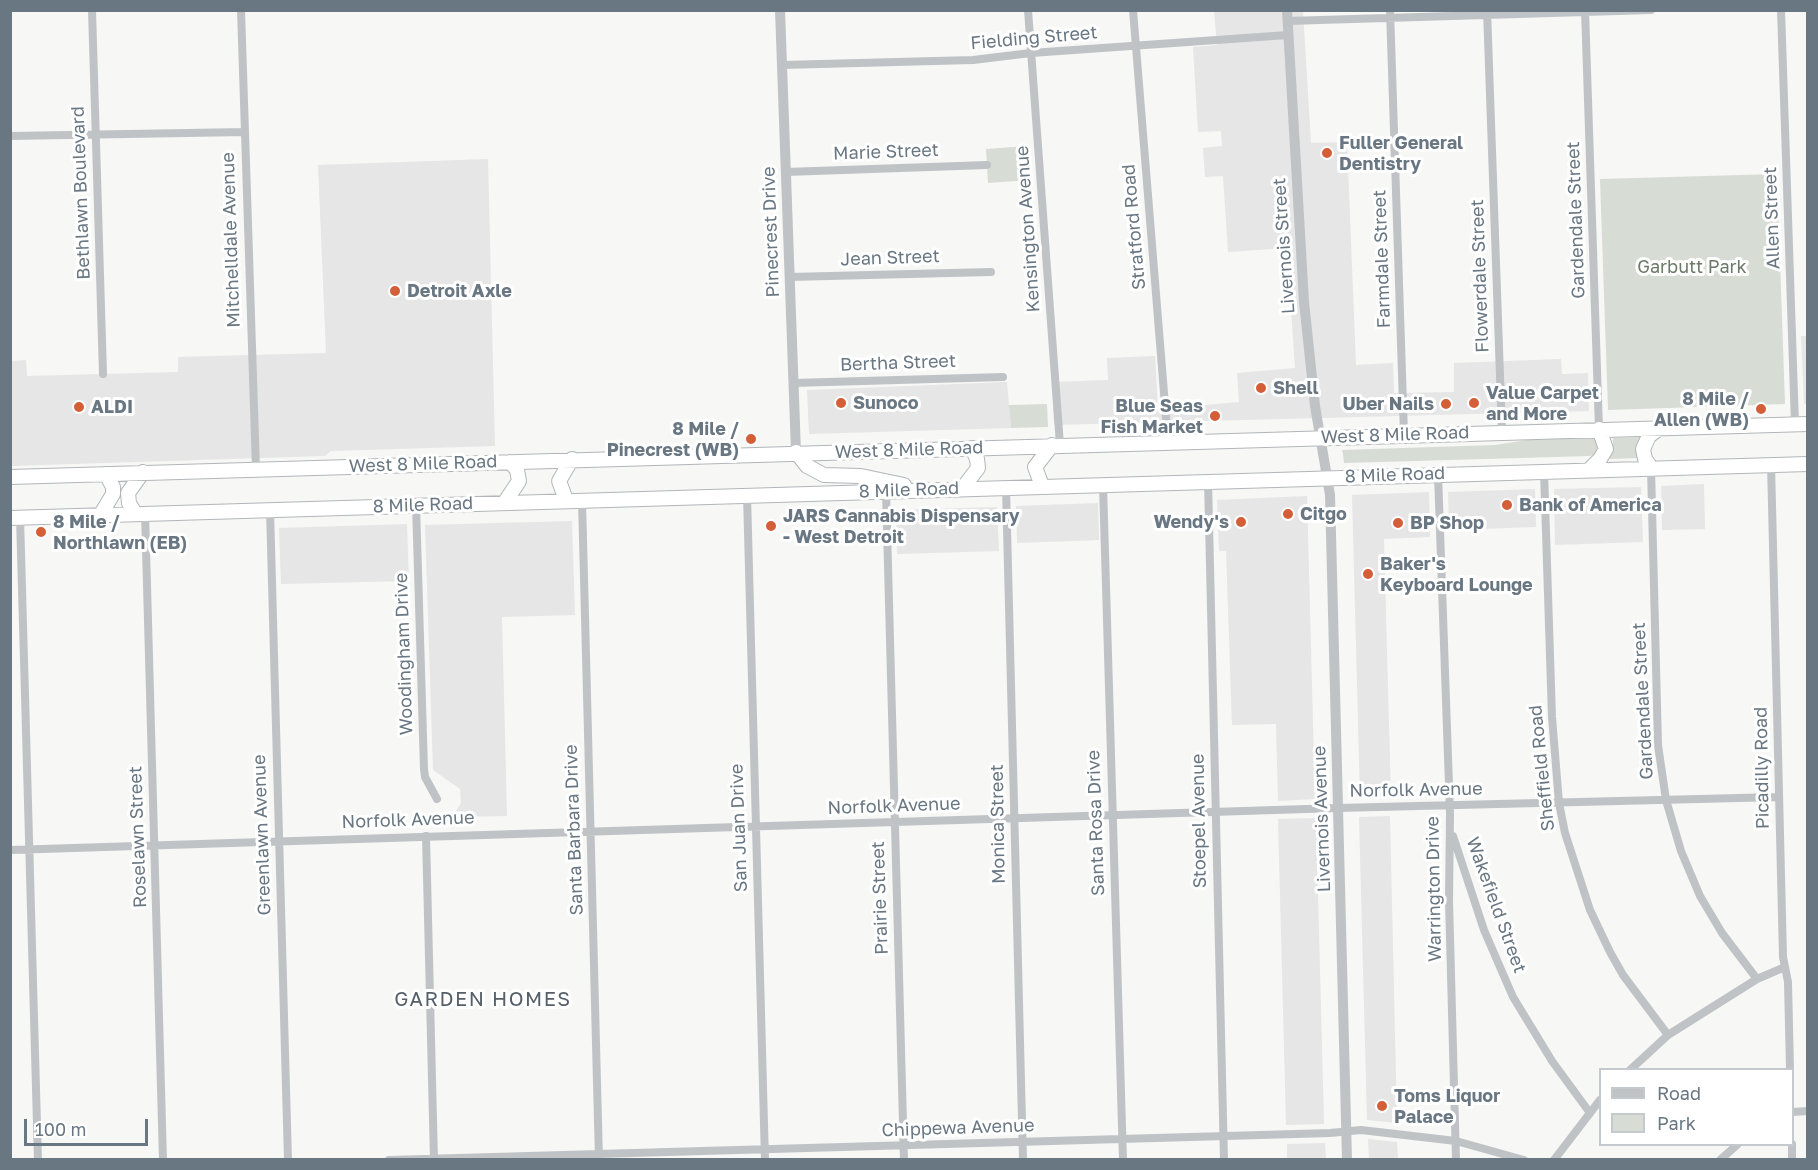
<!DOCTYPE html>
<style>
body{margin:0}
#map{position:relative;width:1818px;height:1170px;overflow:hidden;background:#f7f7f5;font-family:"Golos Text",sans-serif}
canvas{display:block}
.frame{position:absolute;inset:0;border:12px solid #697783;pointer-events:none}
.legend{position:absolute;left:1599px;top:1068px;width:195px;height:78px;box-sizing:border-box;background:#fff;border:2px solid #c3c9cd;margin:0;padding:8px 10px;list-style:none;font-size:18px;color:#697783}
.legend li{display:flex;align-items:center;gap:12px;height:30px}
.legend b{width:30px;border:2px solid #c3c9cd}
.scale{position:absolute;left:24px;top:1119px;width:124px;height:27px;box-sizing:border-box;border:3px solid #697783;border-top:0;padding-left:8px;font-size:18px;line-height:21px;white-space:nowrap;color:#697783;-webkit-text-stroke:4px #fff;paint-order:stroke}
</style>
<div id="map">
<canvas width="1818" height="1170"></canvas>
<div class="frame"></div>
<ul class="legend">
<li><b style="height:8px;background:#bfc3c6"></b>Road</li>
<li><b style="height:16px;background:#d7dcd4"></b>Park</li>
</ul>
<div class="scale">100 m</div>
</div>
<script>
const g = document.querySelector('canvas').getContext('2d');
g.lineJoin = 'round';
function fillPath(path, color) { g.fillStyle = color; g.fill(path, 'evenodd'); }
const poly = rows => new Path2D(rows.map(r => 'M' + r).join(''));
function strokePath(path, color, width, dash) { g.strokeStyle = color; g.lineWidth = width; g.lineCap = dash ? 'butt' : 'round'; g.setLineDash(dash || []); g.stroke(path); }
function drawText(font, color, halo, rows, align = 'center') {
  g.font = font + ' "Golos Text",sans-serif'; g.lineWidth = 6; g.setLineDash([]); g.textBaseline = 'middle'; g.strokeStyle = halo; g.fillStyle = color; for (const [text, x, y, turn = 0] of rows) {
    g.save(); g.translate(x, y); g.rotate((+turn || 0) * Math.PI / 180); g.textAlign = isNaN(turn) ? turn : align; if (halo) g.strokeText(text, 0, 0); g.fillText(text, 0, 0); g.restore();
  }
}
fillPath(poly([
 [1214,11,1303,11,1311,143,1347,142,1356,365,1393,363,1394,393,1454,392,1454,363,1561,359,1562,374,1588,373,1589,411,1054,425,1052,382,1108,380,1107,358,1155,356,1158,409,1239,402,1237,373,1295,368,1287,248,1228,252,1223,176,1205,177,1203,148,1222,146,1221,131,1198,132,1193,47,1217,45],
 [488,159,495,446,331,451,325,456,11,466,10,361,26,360,27,376,178,372,178,357,326,353,318,165],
 [1801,336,1807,336,1807,404,1804,404],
 [1007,382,1011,428,809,434,807,390],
 [1704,484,1705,529,1662,530,1661,486],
 [1641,487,1643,542,1555,545,1554,489],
 [1535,489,1536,527,1449,530,1448,492],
 [1429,492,1430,537,1384,539,1391,798,1360,797,1352,495],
 [1307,496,1315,799,1278,801,1276,724,1232,725,1226,551,1219,551,1217,500],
 [1098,503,1099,540,1017,543,1016,506],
 [997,507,999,551,897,554,896,510],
 [572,521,575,615,502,617,507,816,452,817,461,803,460,789,433,770,425,525],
 [407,524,409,581,281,584,279,528],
 [1390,816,1397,1123,1367,1120,1359,817],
 [1316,818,1324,1124,1286,1125,1278,819],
 [1368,1139,1397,1142,1398,1159,1369,1159],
 [1325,1143,1326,1159,1287,1159,1287,1144]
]), '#e5e6e5');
fillPath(poly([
 [1027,146,1029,180,988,183,986,149],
 [1777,174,1785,404,1608,410,1600,179],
 [1047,404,1048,427,1011,428,1009,405],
 [1641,437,1638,458,1609,459,1613,448,1613,438],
 [1591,438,1597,439,1600,446,1596,454,1590,456,1344,463,1343,454,1342,450,1495,445,1527,440]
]), '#d7dcd4');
const trunk = poly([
 [796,452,807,466,824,475,861,476,904,485],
 [1651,468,1645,459,1643,449,1649,436,1661,427],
 [1589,470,1600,459,1606,449,1599,429],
 [10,477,1808,424],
 [1042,486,1035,467,1052,445],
 [962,489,978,468,977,459,972,448],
 [566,500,559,481,572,459],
 [505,502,519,481,517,470,510,462],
 [135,513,129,503,128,493,143,472],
 [101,514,113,494,113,487,106,474],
 [10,518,1808,464]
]);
strokePath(trunk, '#b2b6b9', 16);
strokePath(poly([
 [92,10,103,374],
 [241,10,256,469],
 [1028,10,1060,445],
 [1133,10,1168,442],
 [1390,10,1404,434],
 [1487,10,1502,432],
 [1585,10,1599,429],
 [1781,10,1795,424],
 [1287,21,1651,10],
 [782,65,973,60,1031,53,1288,35],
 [10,136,245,132],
 [786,172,987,165],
 [789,277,991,272],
 [793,383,1003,377],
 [1771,464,1783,957,1788,982,1790,1070],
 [1651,468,1658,745,1666,800,1681,851,1700,896,1722,933,1757,979],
 [1544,471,1552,717,1559,803,1565,833,1590,910,1610,952,1623,975,1668,1035],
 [1438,474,1450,814,1449,900,1456,1160],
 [1208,481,1224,1160],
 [1103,485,1123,1160],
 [1006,488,1023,1160],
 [886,491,904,1160],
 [747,495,765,1160],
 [582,500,599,1160],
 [416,505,424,769,425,777,437,799],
 [270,510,288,1160],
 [145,513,163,1160],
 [20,517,38,1160],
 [426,836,434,1160],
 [1453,836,1484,930,1513,997,1552,1061,1590,1113],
 [10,850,1338,808,1779,797],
 [1630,1070,1668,1035,1757,979,1785,967],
 [1792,1112,1808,1111],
 [1792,1144,1792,1160],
 [389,1160,1330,1133,1361,1130,1456,1141,1524,1160],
 [1554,1160,1600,1100],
 [1720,1160,1738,1144]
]), '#bfc3c6', 8);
strokePath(poly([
 [780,10,796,452],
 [1287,10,1304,302,1315,406,1330,495,1347,1160]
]), '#bfc3c6', 10);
strokePath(trunk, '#fff', 14);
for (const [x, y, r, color] of [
 [1327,153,6,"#d45e37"],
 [395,291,6,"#d45e37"],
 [1261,388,6,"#d45e37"],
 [841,403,6,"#d45e37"],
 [1474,403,6,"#d45e37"],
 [1446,404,6,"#d45e37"],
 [79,407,6,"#d45e37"],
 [1761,409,6,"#d45e37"],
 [1215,416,6,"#d45e37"],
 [751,439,6,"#d45e37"],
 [1507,505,6,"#d45e37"],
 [1288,514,6,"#d45e37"],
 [1241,522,6,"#d45e37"],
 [1398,523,6,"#d45e37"],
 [771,526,6,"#d45e37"],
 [41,532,6,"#d45e37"],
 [1368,574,6,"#d45e37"],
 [1382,1106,6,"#d45e37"]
]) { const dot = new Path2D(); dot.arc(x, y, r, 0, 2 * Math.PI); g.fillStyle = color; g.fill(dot); strokePath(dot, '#fff', 2); }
drawText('18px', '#697783', '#fff', [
 ["Fielding Street",1034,38,-5],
 ["Marie Street",886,152,-2],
 ["Bethlawn Boulevard",81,193,-92],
 ["Allen Street",1772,218,-92],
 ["Gardendale Street",1576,220,-92],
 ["Stratford Road",1134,227,-95],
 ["Kensington Avenue",1028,229,-94],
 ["Pinecrest Drive",771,232,-92],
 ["Mitchelldale Avenue",231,240,-92],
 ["Livernois Street",1284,246,-94],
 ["Jean Street",890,258,-2],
 ["Farmdale Street",1382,259,-92],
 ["Flowerdale Street",1480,276,-92],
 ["Bertha Street",898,363,-2],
 ["West 8 Mile Road",1395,435,-2],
 ["West 8 Mile Road",909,450,-2],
 ["West 8 Mile Road",423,464,-2],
 ["8 Mile Road",1395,475,-2],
 ["8 Mile Road",909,490,-2],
 ["8 Mile Road",423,505,-2],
 ["Woodingham Drive",404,654,-92],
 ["Gardendale Street",1643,701,-93],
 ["Sheffield Road",1542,768,-96],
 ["Picadilly Road",1762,768,-91],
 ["Norfolk Avenue",1416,790,-1],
 ["Norfolk Avenue",894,806,-2],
 ["Livernois Avenue",1322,819,-92],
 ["Norfolk Avenue",408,820,-2],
 ["Stoepel Avenue",1199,821,-91],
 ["Santa Rosa Drive",1096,823,-92],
 ["Monica Street",998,824,-91],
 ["San Juan Drive",739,828,-92],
 ["Santa Barbara Drive",574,830,-92],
 ["Greenlawn Avenue",262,835,-92],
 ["Roselawn Street",138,837,-92],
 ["Warrington Drive",1434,889,-91],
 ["Prairie Street",880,898,-92],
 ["Wakefield Street",1496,905,70],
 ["Chippewa Avenue",958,1128,-2]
]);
drawText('bold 18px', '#697783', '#fff', [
 ["Fuller General",1339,143],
 ["Dentistry",1339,164],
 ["Detroit Axle",407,291],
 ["Shell",1273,388],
 ["Value Carpet",1486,393],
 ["and More",1486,414],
 ["8 Mile /",1749,399,"right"],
 ["Allen (WB)",1749,420,"right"],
 ["Sunoco",853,403],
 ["Uber Nails",1434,404,"right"],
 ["Blue Seas",1203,406,"right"],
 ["Fish Market",1203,427,"right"],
 ["ALDI",91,407],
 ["8 Mile /",739,429,"right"],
 ["Pinecrest (WB)",739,450,"right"],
 ["Bank of America",1519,505],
 ["Citgo",1300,514],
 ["JARS Cannabis Dispensary",783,516],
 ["- West Detroit",783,537],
 ["8 Mile /",53,522],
 ["Northlawn (EB)",53,543],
 ["Wendy's",1229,522,"right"],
 ["BP Shop",1410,523],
 ["Baker's",1380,564],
 ["Keyboard Lounge",1380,585],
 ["Toms Liquor",1394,1096],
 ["Palace",1394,1117]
], 'left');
drawText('18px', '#6b7b67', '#fff', [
 ["Garbutt Park",1692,267]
]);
g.letterSpacing = '1.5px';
drawText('20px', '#566069', '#fff', [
 ["GARDEN HOMES",483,1000]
]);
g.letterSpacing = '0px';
</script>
